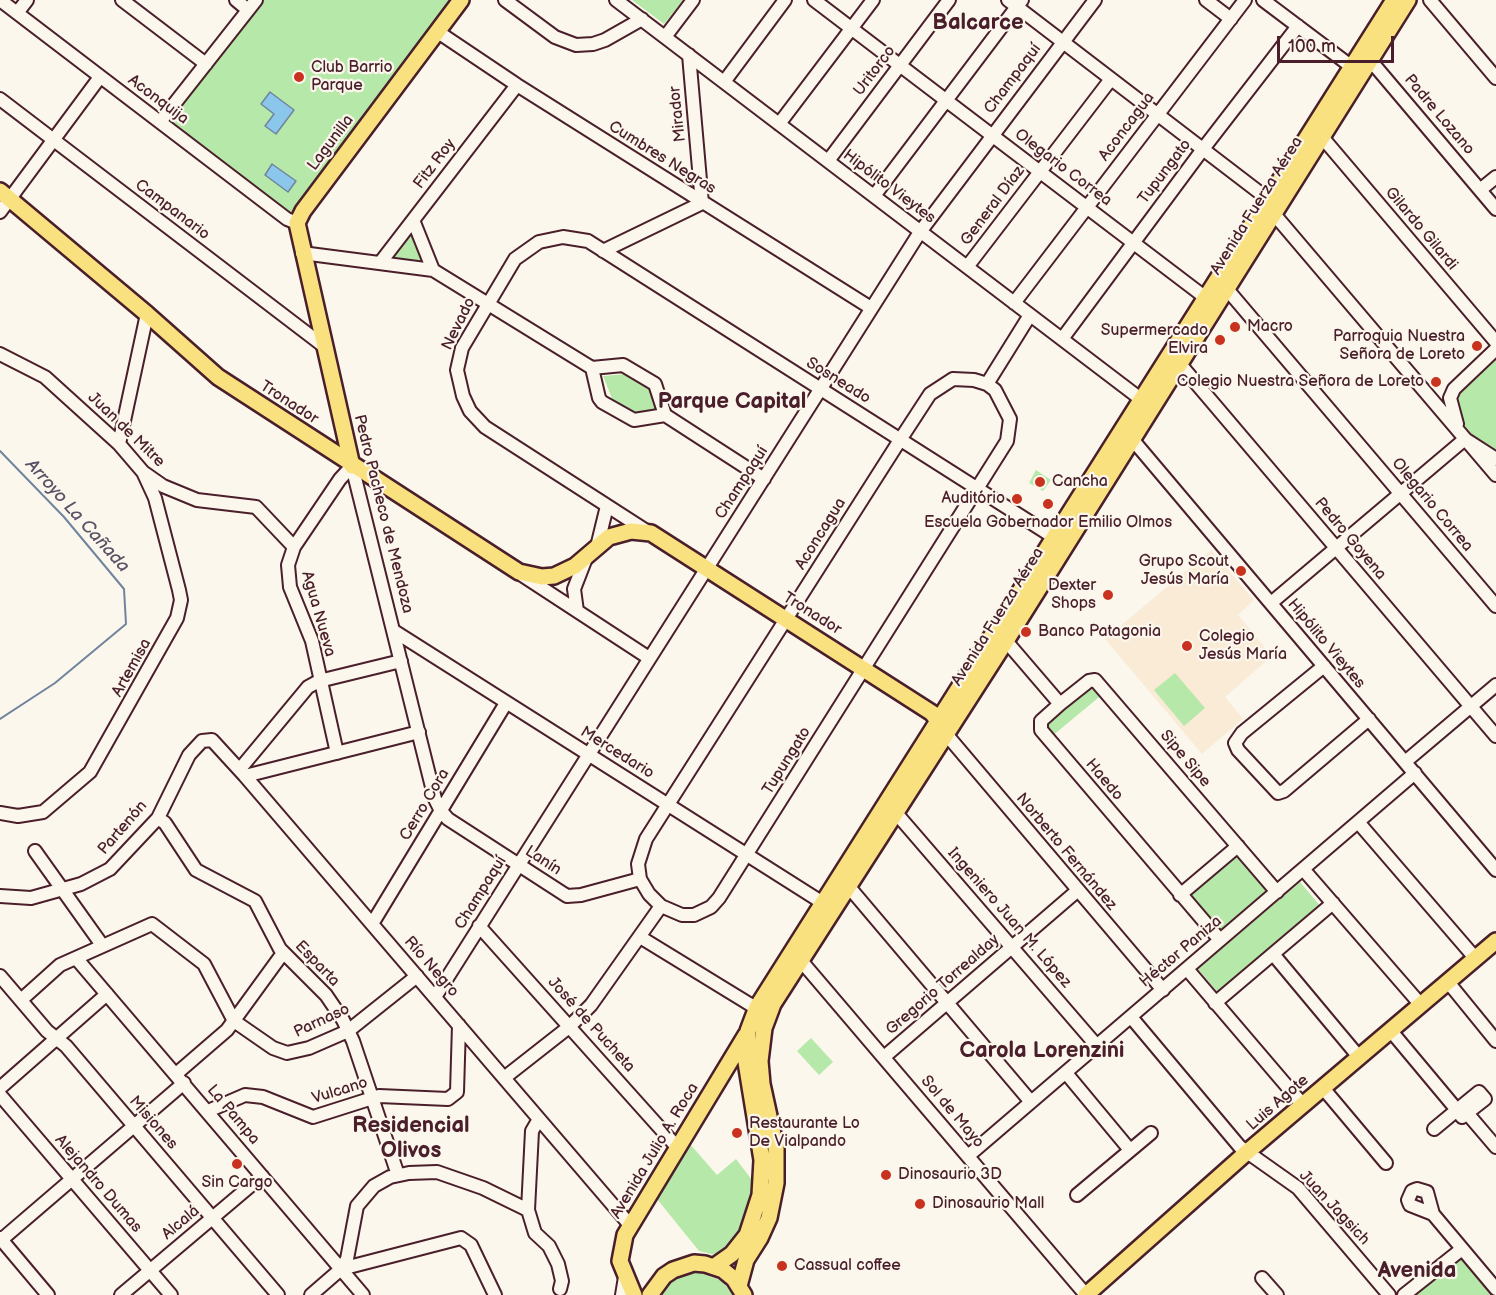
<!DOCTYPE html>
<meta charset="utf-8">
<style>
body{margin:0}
#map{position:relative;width:1496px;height:1295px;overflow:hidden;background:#fbf7ec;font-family:"Balsamiq Sans",sans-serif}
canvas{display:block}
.scale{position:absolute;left:1277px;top:36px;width:117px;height:27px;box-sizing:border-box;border:3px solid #4a1f2b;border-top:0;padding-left:8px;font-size:18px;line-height:21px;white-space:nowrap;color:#4a1f2b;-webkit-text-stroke:4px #fbf7ec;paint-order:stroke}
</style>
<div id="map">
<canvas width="1496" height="1295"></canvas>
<div class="scale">100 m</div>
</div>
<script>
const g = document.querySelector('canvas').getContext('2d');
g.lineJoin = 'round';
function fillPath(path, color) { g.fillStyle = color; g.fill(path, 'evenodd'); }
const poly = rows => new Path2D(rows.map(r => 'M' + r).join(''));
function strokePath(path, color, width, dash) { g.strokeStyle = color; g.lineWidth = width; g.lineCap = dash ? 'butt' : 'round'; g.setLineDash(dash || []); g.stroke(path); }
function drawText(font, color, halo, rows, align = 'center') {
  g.font = font + ' "Balsamiq Sans",sans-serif'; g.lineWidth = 4.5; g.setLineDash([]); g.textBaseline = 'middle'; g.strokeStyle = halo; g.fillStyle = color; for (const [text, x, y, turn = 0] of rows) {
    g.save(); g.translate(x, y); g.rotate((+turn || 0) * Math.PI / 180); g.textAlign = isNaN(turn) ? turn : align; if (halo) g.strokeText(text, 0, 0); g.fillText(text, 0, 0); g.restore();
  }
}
fillPath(poly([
 [1211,550,1254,600,1238,615,1272,656,1225,697,1243,719,1202,754,1105,639]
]), '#f9ebd6');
fillPath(poly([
 [263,0,453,0,290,213,170,122],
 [632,0,683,0,664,24],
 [410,233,423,263,391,256],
 [1496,357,1496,454,1468,436,1460,421,1456,399,1460,388],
 [626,374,655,391,658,412,635,415,613,401,603,376],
 [1036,470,1051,480,1043,491,1029,483],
 [1175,673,1205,708,1184,726,1154,690],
 [1088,684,1104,693,1051,737,1045,730,1046,721],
 [1236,854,1269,891,1220,935,1187,897],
 [1300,882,1322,908,1220,995,1198,969],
 [811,1038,833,1062,819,1075,797,1051],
 [690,1144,717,1175,736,1159,755,1184,749,1209,740,1230,724,1252,719,1256,699,1251,657,1199],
 [1454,1256,1464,1257,1492,1292,1491,1295,1404,1295],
 [698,1272,722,1281,733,1295,660,1295,673,1279]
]), '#b6e9a9');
const water = poly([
 [270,92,294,110,276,134,265,126,274,114,261,104,270,92],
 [272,164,296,181,288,192,265,175,272,164]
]);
fillPath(water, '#8ac7eb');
strokePath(water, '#70849e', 1.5);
strokePath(poly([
 [0,451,64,517,124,589,126,624,55,683,0,719]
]), '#70849e', 2);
const minor = poly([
 [0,0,287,219,297,223],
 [122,0,206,64],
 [236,0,248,10],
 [505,0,555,37,576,45,593,44,605,40,642,19],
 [616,0,1142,400],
 [814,0,1206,298],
 [1008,0,1268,199],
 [1206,0,1231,19],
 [1263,0,1352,67,1369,62,1376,67,1496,209],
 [1430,0,1496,78],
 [17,13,27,0],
 [438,32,517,85,871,308],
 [665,37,693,0],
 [724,82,785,0],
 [0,99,325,347],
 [160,122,256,0],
 [779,124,873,0],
 [1322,137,1496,342],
 [828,161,949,0],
 [1480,190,1496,177],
 [874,196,1022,0],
 [0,212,100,77],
 [1274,214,1496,475],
 [413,220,433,270],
 [603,251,702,203,689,55],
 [302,253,433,270,592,368,623,365,655,384,665,415,764,479],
 [380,263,517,85],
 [967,267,1111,79],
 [1226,288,1496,606],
 [1014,303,1245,0],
 [1062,339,1203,149,1298,26],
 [0,354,45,377,119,444,143,472,163,486,197,500,256,507,294,547],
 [1179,363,1496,736],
 [592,368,599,398,602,402,634,420,665,415],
 [953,379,974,380,987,384,995,390,1010,419,1007,441,719,898,711,907,694,915,682,915,661,906,649,894,640,879,638,864,646,839,900,440,930,394,953,379],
 [987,384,1030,315],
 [1457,424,1450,398,1454,389,1496,349],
 [1129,431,1132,439,1496,870],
 [119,444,147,314],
 [648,532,485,427,470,411,463,396,457,370,462,348,515,259,539,242,563,237,588,241,1055,538],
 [597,547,607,506],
 [522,575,649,658],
 [1271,603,1465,439,1496,459],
 [577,611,574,589,586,558],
 [394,631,823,903],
 [1006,641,1060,704],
 [1324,666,1242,733,1235,743,1238,750,1278,793,1284,791,1369,719],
 [946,734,1163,990],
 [337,753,312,641,290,587,288,565,294,547,340,479,352,466,435,799,441,811,448,819,567,896,581,895,640,879],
 [1405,762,1496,685],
 [240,769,308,687,319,681,401,661],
 [245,776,419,732],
 [0,813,18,816,43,812,90,772,177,618,181,600,179,590,155,498,143,472],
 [896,813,1097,1046],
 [158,818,165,823,196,870,255,901,280,949,326,995,343,1020,353,1041,398,1175],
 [1358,822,1476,959],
 [35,851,102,945],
 [1303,869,1421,1005],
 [849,887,1031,1102],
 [1180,895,1238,846],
 [0,896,31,898,81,884,110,869,158,818,189,755,202,741,212,740,245,776,630,1225],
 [372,924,506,703],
 [479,926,677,1147],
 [640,937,764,1013],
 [1220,940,1041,730,1041,721,1060,704,1089,681,1095,680,1277,892],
 [1273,954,1359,1057],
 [797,956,1086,1295],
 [76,958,363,1295],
 [1187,969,1303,1105],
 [0,976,47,1031,66,1046,278,1295],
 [1448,982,1496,1041],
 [435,997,920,232,1095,0],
 [21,1000,60,965,152,924,204,964,234,1021,273,1048,287,1053,309,1048,348,1031,417,976],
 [1215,1003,1333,903],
 [1131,1017,1240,1147,1298,1188,1389,1295],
 [1391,1031,1457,1110,1462,1117,1485,1099,1479,1092,1457,1110,1434,1129],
 [884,1057,1077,891],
 [1066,1073,1130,1150],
 [176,1074,227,1030,283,953],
 [504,1078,569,1027,591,1005,661,906],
 [0,1088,107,994],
 [1323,1088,1386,1163],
 [0,1095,171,1295],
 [208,1111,245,1095,263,1097,313,1117,379,1096,448,1099,457,1092,459,1025],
 [1467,1113,1496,1147],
 [539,1119,532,1131,528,1210,535,1233,549,1246,558,1264,562,1281,560,1289],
 [968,1156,1415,773],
 [1077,1195,1151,1133],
 [1433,1214,1410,1205,1408,1200,1412,1191,1417,1189,1427,1192,1433,1214,1496,1289],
 [0,1238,48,1295],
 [0,1241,184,1083],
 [341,1269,461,1238,471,1245,495,1295],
 [1262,1278,1277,1295],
 [121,1295,262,1176],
 [311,1295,341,1269,347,1259,357,1206,374,1186,390,1177,409,1173,437,1172,483,1188,528,1210],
 [622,1295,625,1277],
 [1404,1295,1462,1249]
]);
const major = poly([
 [0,191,147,314,218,377,519,572,542,577,554,576,575,566,609,537,631,531,651,533,932,713,944,729],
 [352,466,297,223,303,211,461,0],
 [715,1266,732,1254,747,1235,760,1195,762,1160,746,1062,748,1031,757,1007,1394,0],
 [739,1286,746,1260,760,1238,769,1218,776,1183,776,1148,762,1084,760,1061,764,1028,773,1004,1006,641,1408,0],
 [634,1295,620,1261,625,1235,746,1035],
 [650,1295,664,1276,673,1270,694,1263,705,1264,723,1270,734,1279,744,1295],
 [1086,1295,1246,1153,1496,941]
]);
strokePath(minor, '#4a1f2b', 16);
strokePath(major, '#4a1f2b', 20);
strokePath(minor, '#fbf7ec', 12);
strokePath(major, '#fae180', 15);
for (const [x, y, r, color] of [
 [299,77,6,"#c8321e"],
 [1235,327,6,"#c8321e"],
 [1220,340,6,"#c8321e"],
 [1477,346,6,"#c8321e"],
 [1436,382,6,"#c8321e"],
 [1040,482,6,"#c8321e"],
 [1017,499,6,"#c8321e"],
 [1048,504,6,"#c8321e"],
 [1241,571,6,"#c8321e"],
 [1108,595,6,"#c8321e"],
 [1026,632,6,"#c8321e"],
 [1187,646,6,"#c8321e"],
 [737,1133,6,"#c8321e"],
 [237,1164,6,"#c8321e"],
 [886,1175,6,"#c8321e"],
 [920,1204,6,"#c8321e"],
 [782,1266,6,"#c8321e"]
]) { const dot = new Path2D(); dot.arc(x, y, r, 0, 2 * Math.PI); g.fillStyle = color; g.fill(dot); strokePath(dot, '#fbf7ec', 2); }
drawText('16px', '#4a1f2b', '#fbf7ec', [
 ["Club Barrio",311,68],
 ["Parque",311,86],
 ["Macro",1247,327],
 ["Supermercado",1208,331,"right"],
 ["Elvira",1208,349,"right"],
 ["Parroquia Nuestra",1465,337,"right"],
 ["Señora de Loreto",1465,355,"right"],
 ["Colegio Nuestra Señora de Loreto",1424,382,"right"],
 ["Cancha",1052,482],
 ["Auditório",1005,499,"right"],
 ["Escuela Gobernador Emilio Olmos",1048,523,"center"],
 ["Grupo Scout",1229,562,"right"],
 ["Jesús María",1229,580,"right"],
 ["Dexter",1096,586,"right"],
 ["Shops",1096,604,"right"],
 ["Banco Patagonia",1038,632],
 ["Colegio",1199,637],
 ["Jesús María",1199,655],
 ["Restaurante Lo",749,1124],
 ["De Vialpando",749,1142],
 ["Dinosaurio 3D",898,1175],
 ["Sin Cargo",237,1183,"center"],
 ["Dinosaurio Mall",932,1204],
 ["Cassual coffee",794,1266]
], 'left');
drawText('16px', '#4a1f2b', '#fbf7ec', [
 ["Uritorco",875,71,-53],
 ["Champaquí",1013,79,-53],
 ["Aconquija",158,100,37],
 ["Mirador",678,114,-96],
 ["Padre Lozano",1439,115,50],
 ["Aconcagua",1127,127,-53],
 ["Lagunilla",331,143,-53],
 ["Cumbres Negras",662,158,32],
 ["Fitz Roy",435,164,-53],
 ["Olegario Correa",1063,168,37],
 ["Tupungato",1165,172,-53],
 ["Hipólito Vieytes",889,187,37],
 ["General Díaz",993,206,-53],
 ["Avenida Fuerza Aérea",1257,206,-58],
 ["Campanario",172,210,37],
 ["Gilardo Gilardi",1421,229,50],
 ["Nevado",459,324,-64],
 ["Sosneado",838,381,32],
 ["Tronador",289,403,33],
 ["Juan de Mitre",126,430,44],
 ["Champaquí",742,483,-57],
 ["Olegario Correa",1432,505,50],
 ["Pedro Pacheco de Mendoza",383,514,76],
 ["Aconcagua",821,534,-58],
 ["Pedro Goyena",1350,539,50],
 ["Agua Nueva",318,614,74],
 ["Tronador",812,614,32],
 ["Avenida Fuerza Aérea",998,617,-58],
 ["Hipólito Vieytes",1326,644,50],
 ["Artemisa",132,668,-61],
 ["Mercedario",617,753,32],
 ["Sipe Sipe",1185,759,50],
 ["Tupungato",787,761,-58],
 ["Haedo",1104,780,50],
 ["Cerro Cora",425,805,-59],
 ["Partenón",123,828,-49],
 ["Norberto Fernández",1066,852,50],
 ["Lanín",543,861,33],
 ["Champaquí",481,893,-58],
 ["Ingeniero Juan M. López",1009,918,49],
 ["Héctor Paniza",1181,952,-40],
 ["Esparta",317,964,46],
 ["Río Negro",431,967,49],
 ["Gregorio Torrealday",943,985,-41],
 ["Parnaso",322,1021,-25],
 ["José de Pucheta",591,1025,48],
 ["Vulcano",340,1091,-17],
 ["Luis Agote",1278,1103,-41],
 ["Sol de Mayo",952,1112,50],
 ["La Pampa",233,1115,50],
 ["Misiones",153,1123,49],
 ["Avenida Julio A. Roca",655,1151,-59],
 ["Alejandro Dumas",98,1184,49],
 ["Juan Jagsich",1334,1208,47],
 ["Alcalá",181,1223,-40]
]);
drawText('italic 18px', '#5d5165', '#fbf7ec', [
 ["Arroyo La Cañada",77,516,48]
]);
drawText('bold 22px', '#4a1f2b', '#fbf7ec', [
 ["Balcarce",978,23],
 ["Parque Capital",732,402],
 ["Carola Lorenzini",1042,1051],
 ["Residencial",411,1126],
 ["Olivos",411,1151],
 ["Avenida",1417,1271]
]);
</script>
